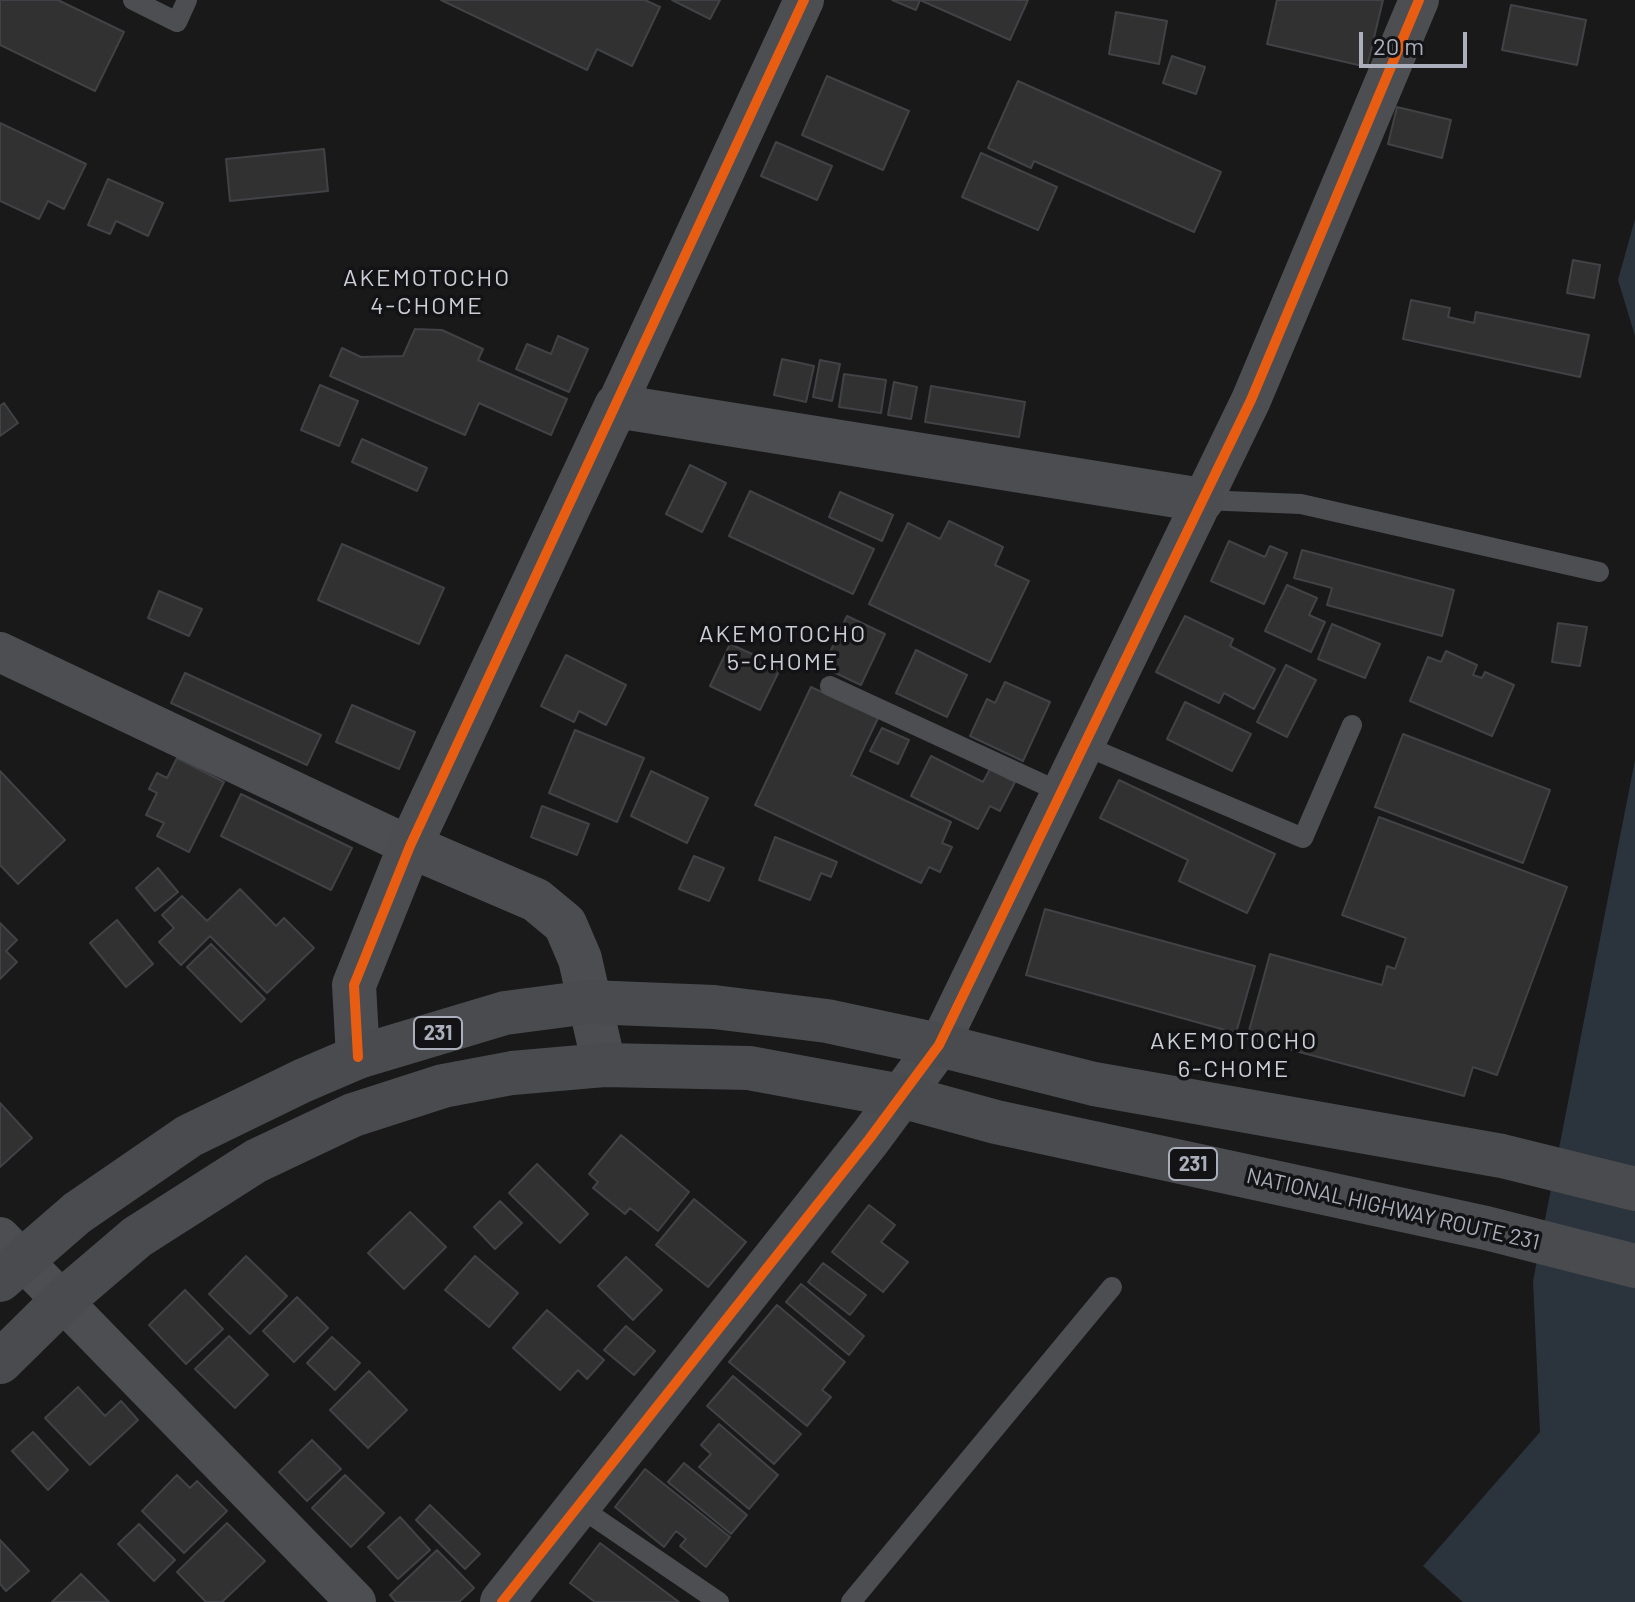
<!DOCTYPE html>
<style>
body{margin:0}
#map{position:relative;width:1635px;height:1602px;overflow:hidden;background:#191919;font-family:Barlow,sans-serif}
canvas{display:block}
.scale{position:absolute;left:1359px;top:32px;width:108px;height:36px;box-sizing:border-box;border:4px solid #aaafbb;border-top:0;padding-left:10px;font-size:24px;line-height:28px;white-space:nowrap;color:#aaafbb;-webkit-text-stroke:6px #131315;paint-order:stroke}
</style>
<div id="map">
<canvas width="1635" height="1602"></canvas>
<div class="scale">20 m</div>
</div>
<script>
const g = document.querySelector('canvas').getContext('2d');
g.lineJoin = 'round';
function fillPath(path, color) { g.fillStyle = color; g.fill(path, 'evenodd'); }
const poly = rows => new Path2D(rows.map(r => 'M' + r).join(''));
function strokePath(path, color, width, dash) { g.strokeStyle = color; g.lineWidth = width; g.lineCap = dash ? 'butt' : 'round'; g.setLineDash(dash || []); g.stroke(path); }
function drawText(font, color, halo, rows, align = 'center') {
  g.font = font + ' Barlow,sans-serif'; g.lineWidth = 7; g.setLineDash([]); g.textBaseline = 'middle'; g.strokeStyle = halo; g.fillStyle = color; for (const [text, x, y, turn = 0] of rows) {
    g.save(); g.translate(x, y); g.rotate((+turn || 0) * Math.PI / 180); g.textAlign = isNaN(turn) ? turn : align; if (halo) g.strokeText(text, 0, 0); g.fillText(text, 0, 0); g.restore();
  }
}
fillPath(poly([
 [1635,219,1635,336,1618,280],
 [1635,760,1635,1602,1463,1602,1423,1566,1540,1432,1533,1281]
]), '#2b343c');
const building = poly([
 [0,0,58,0,124,32,95,91,0,45,0,0],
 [441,0,645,0,660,7,632,66,597,49,587,70,441,0],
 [672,0,720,0,710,19,672,0],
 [892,0,1028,0,1010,40,920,0,916,10,892,0],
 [1277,0,1383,0,1367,67,1267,44,1277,0],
 [1511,5,1586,20,1577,65,1502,50,1511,5],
 [1116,12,1167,21,1159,64,1109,54,1116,12],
 [1172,56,1205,67,1196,94,1163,83,1172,56],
 [827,76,909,111,883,170,802,135,827,76],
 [1018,81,1221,172,1194,232,1034,161,1031,168,988,148,1018,81],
 [1397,107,1451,120,1442,158,1388,144,1397,107],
 [0,123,86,164,64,209,48,201,39,219,0,201,0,123],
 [776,142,832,166,817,200,761,176,776,142],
 [324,149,328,191,230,201,226,159,324,149],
 [981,153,1057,187,1038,230,962,197,981,153],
 [108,179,163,203,148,236,116,221,110,234,88,225,108,179],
 [1573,260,1600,265,1594,298,1567,293,1573,260],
 [1411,300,1450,308,1448,317,1474,323,1476,312,1589,335,1580,377,1403,339,1411,300],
 [415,329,442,330,483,349,478,360,567,399,551,435,479,403,465,435,330,376,342,348,361,357,403,356,415,329],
 [558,336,588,349,569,392,516,369,527,344,551,354,558,336],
 [782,359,814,366,806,402,774,395,782,359],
 [820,360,840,364,832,401,813,397,820,360],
 [844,374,886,380,881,413,839,407,844,374],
 [894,382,917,387,911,419,888,415,894,382],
 [320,385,358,401,339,446,301,430,320,385],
 [931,386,1025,402,1019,437,925,422,931,386],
 [4,403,18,423,0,436,0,406,4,403],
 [362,439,427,468,417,491,352,462,362,439],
 [690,465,726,483,702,532,666,514,690,465],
 [750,491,874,549,853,594,729,536,750,491],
 [840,492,893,515,882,541,829,517,840,492],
 [949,521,1003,547,995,565,1029,581,990,662,869,604,908,523,940,539,949,521],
 [1229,541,1265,557,1270,546,1287,553,1264,604,1211,581,1229,541],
 [342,544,444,588,419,644,318,600,342,544],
 [1302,550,1454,590,1442,636,1327,605,1332,588,1294,578,1302,550],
 [1287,585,1317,598,1309,615,1325,622,1311,652,1265,631,1287,585],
 [159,591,202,609,189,636,148,618,159,591],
 [847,616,885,634,861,685,823,667,847,616],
 [1185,616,1233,639,1230,646,1275,669,1254,709,1224,693,1219,703,1156,672,1185,616],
 [1558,623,1587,627,1580,666,1552,662,1558,623],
 [1332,624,1380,644,1365,678,1318,659,1332,624],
 [730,644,781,667,760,710,710,686,730,644],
 [916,650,967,675,947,717,896,693,916,650],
 [1446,651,1477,665,1473,675,1482,678,1485,672,1514,685,1492,736,1410,701,1428,657,1441,662,1446,651],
 [566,655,626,685,606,725,579,711,574,722,541,706,566,655],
 [1286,665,1316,680,1287,737,1257,722,1286,665],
 [185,673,321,735,307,765,171,703,185,673],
 [1005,682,1050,702,1023,761,970,736,987,699,995,703,1005,682],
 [811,687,878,718,851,775,951,822,942,843,952,847,940,872,929,867,921,883,755,805,811,687],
 [1185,702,1251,734,1232,771,1167,739,1185,702],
 [352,705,415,732,399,769,336,742,352,705],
 [882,728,909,740,898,764,870,751,882,728],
 [575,730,644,758,617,822,549,793,575,730],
 [1403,734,1550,790,1523,863,1375,807,1403,734],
 [931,756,983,782,990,769,1015,782,1000,811,990,806,978,829,911,796,931,756],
 [177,758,224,782,189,852,157,836,164,823,146,815,157,793,149,789,157,773,167,778,177,758],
 [0,771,65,840,18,884,0,865,0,771],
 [651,771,708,798,687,843,631,816,651,771],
 [1119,780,1275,854,1247,913,1179,881,1188,860,1100,818,1119,780],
 [241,794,352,848,331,890,221,836,241,794],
 [542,806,589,824,577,855,531,837,542,806],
 [1379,817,1567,887,1497,1075,1473,1067,1464,1096,1247,1038,1270,954,1382,985,1387,966,1395,969,1406,938,1342,915,1379,817],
 [775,837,837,862,831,877,821,873,810,900,759,880,775,837],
 [694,856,724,868,709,901,679,889,694,856],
 [158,868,178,892,155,911,136,888,158,868],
 [240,889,276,926,284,918,314,948,267,993,210,936,181,965,159,942,174,928,162,915,182,896,207,921,240,889],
 [1045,909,1255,966,1236,1033,1026,975,1045,909],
 [117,920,153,964,126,987,90,943,117,920],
 [0,923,17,940,6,951,17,962,0,979,0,923],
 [211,944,265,999,241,1022,187,967,211,944],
 [0,1103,32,1138,0,1167,0,1103],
 [621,1135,689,1192,658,1231,630,1208,625,1214,593,1188,598,1182,589,1174,621,1135],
 [537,1164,588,1214,560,1243,509,1193,537,1164],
 [694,1199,746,1242,708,1287,656,1245,694,1199],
 [500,1201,522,1223,495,1249,474,1227,500,1201],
 [869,1205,895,1225,881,1242,908,1262,883,1292,832,1252,869,1205],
 [410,1212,446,1247,404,1289,368,1253,410,1212],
 [246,1256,287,1296,250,1334,209,1294,246,1256],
 [475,1256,518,1293,489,1327,445,1290,475,1256],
 [626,1257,662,1290,633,1320,598,1286,626,1257],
 [823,1263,866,1295,850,1315,808,1282,823,1263],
 [801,1284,864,1336,849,1355,786,1302,801,1284],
 [185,1290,223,1329,186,1364,149,1325,185,1290],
 [297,1297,328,1328,294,1362,263,1331,297,1297],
 [777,1305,845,1362,822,1390,831,1397,807,1426,729,1362,777,1305],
 [547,1310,604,1360,587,1379,578,1370,560,1390,513,1348,547,1310],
 [626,1326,655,1351,634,1375,604,1350,626,1326],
 [229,1336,268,1375,235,1408,195,1369,229,1336],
 [332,1337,360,1363,335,1390,307,1363,332,1337],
 [369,1371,407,1410,368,1448,330,1410,369,1371],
 [733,1376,801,1434,774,1464,707,1406,733,1376],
 [78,1387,105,1416,121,1401,138,1420,90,1465,45,1418,78,1387],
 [719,1424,778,1475,749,1509,699,1467,711,1454,701,1445,719,1424],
 [33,1432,68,1470,48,1490,12,1451,33,1432],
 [312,1440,341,1469,307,1501,279,1472,312,1440],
 [684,1463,747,1515,731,1534,668,1482,684,1463],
 [645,1469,730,1537,706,1567,680,1546,686,1539,676,1531,664,1547,615,1507,645,1469],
 [177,1475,190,1488,197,1481,227,1511,184,1553,142,1511,177,1475],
 [345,1475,384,1513,351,1547,312,1508,345,1475],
 [430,1505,480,1554,465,1569,416,1520,430,1505],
 [400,1517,430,1550,398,1579,368,1547,400,1517],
 [227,1523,265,1561,222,1602,206,1602,177,1572,227,1523],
 [139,1524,175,1560,154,1581,118,1544,139,1524],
 [0,1540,29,1571,6,1591,0,1584,0,1540],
 [600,1543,679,1602,595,1602,570,1583,600,1543],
 [437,1550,474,1588,459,1602,396,1602,390,1595,437,1550],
 [81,1574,109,1602,52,1602,81,1574]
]);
fillPath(building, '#313131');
strokePath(building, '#414245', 2);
strokePath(poly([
 [133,0,177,22,187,0],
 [1202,500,1301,504,1599,572],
 [830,686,1060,792],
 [1083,745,1303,838,1352,725],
 [578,1506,719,1602],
 [851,1602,1112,1287]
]), '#4d4e52', 20);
strokePath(poly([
 [616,406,804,0],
 [0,652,410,846],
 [939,1045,1251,400,1419,0],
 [0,1237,356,1602]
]), '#4d4e52', 40);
strokePath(poly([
 [410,846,536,900,565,924,580,959,604,1065],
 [358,1057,354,985,410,846,616,406,1202,500],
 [502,1602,870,1138,939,1045]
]), '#4c4d51', 44);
strokePath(poly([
 [0,1280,77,1213,189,1136,302,1081,358,1057,505,1013,589,1002,714,1007,827,1021,939,1045,1094,1084,1502,1156,1635,1189],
 [0,1362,62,1301,137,1237,256,1161,353,1115,443,1086,512,1073,604,1065,749,1068,901,1096,996,1122,1486,1228,1635,1266]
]), '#4a4b4e', 44);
strokePath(poly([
 [358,1057,354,985,410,846,804,0],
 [502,1602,870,1138,939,1045,1251,400,1419,0]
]), '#e95d12', 10);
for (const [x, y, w] of [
 [438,1033,48],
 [1193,1164,48]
]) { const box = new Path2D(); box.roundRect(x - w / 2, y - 16, w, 32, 6); g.fillStyle = '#131315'; g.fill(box); strokePath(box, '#aaafbb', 2); }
drawText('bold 20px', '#aaafbb', null, [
 ["231",438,1033],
 ["231",1193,1164]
]);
drawText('22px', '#aaafbb', '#131315', [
 ["NATIONAL HIGHWAY ROUTE 231",1393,1209,13]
]);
g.letterSpacing = '2px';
drawText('24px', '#cbced6', '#131315', [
 ["AKEMOTOCHO",427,278],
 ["4-CHOME",427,306],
 ["AKEMOTOCHO",783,634],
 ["5-CHOME",783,662],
 ["AKEMOTOCHO",1234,1041],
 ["6-CHOME",1234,1069]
]);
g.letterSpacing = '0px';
</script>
